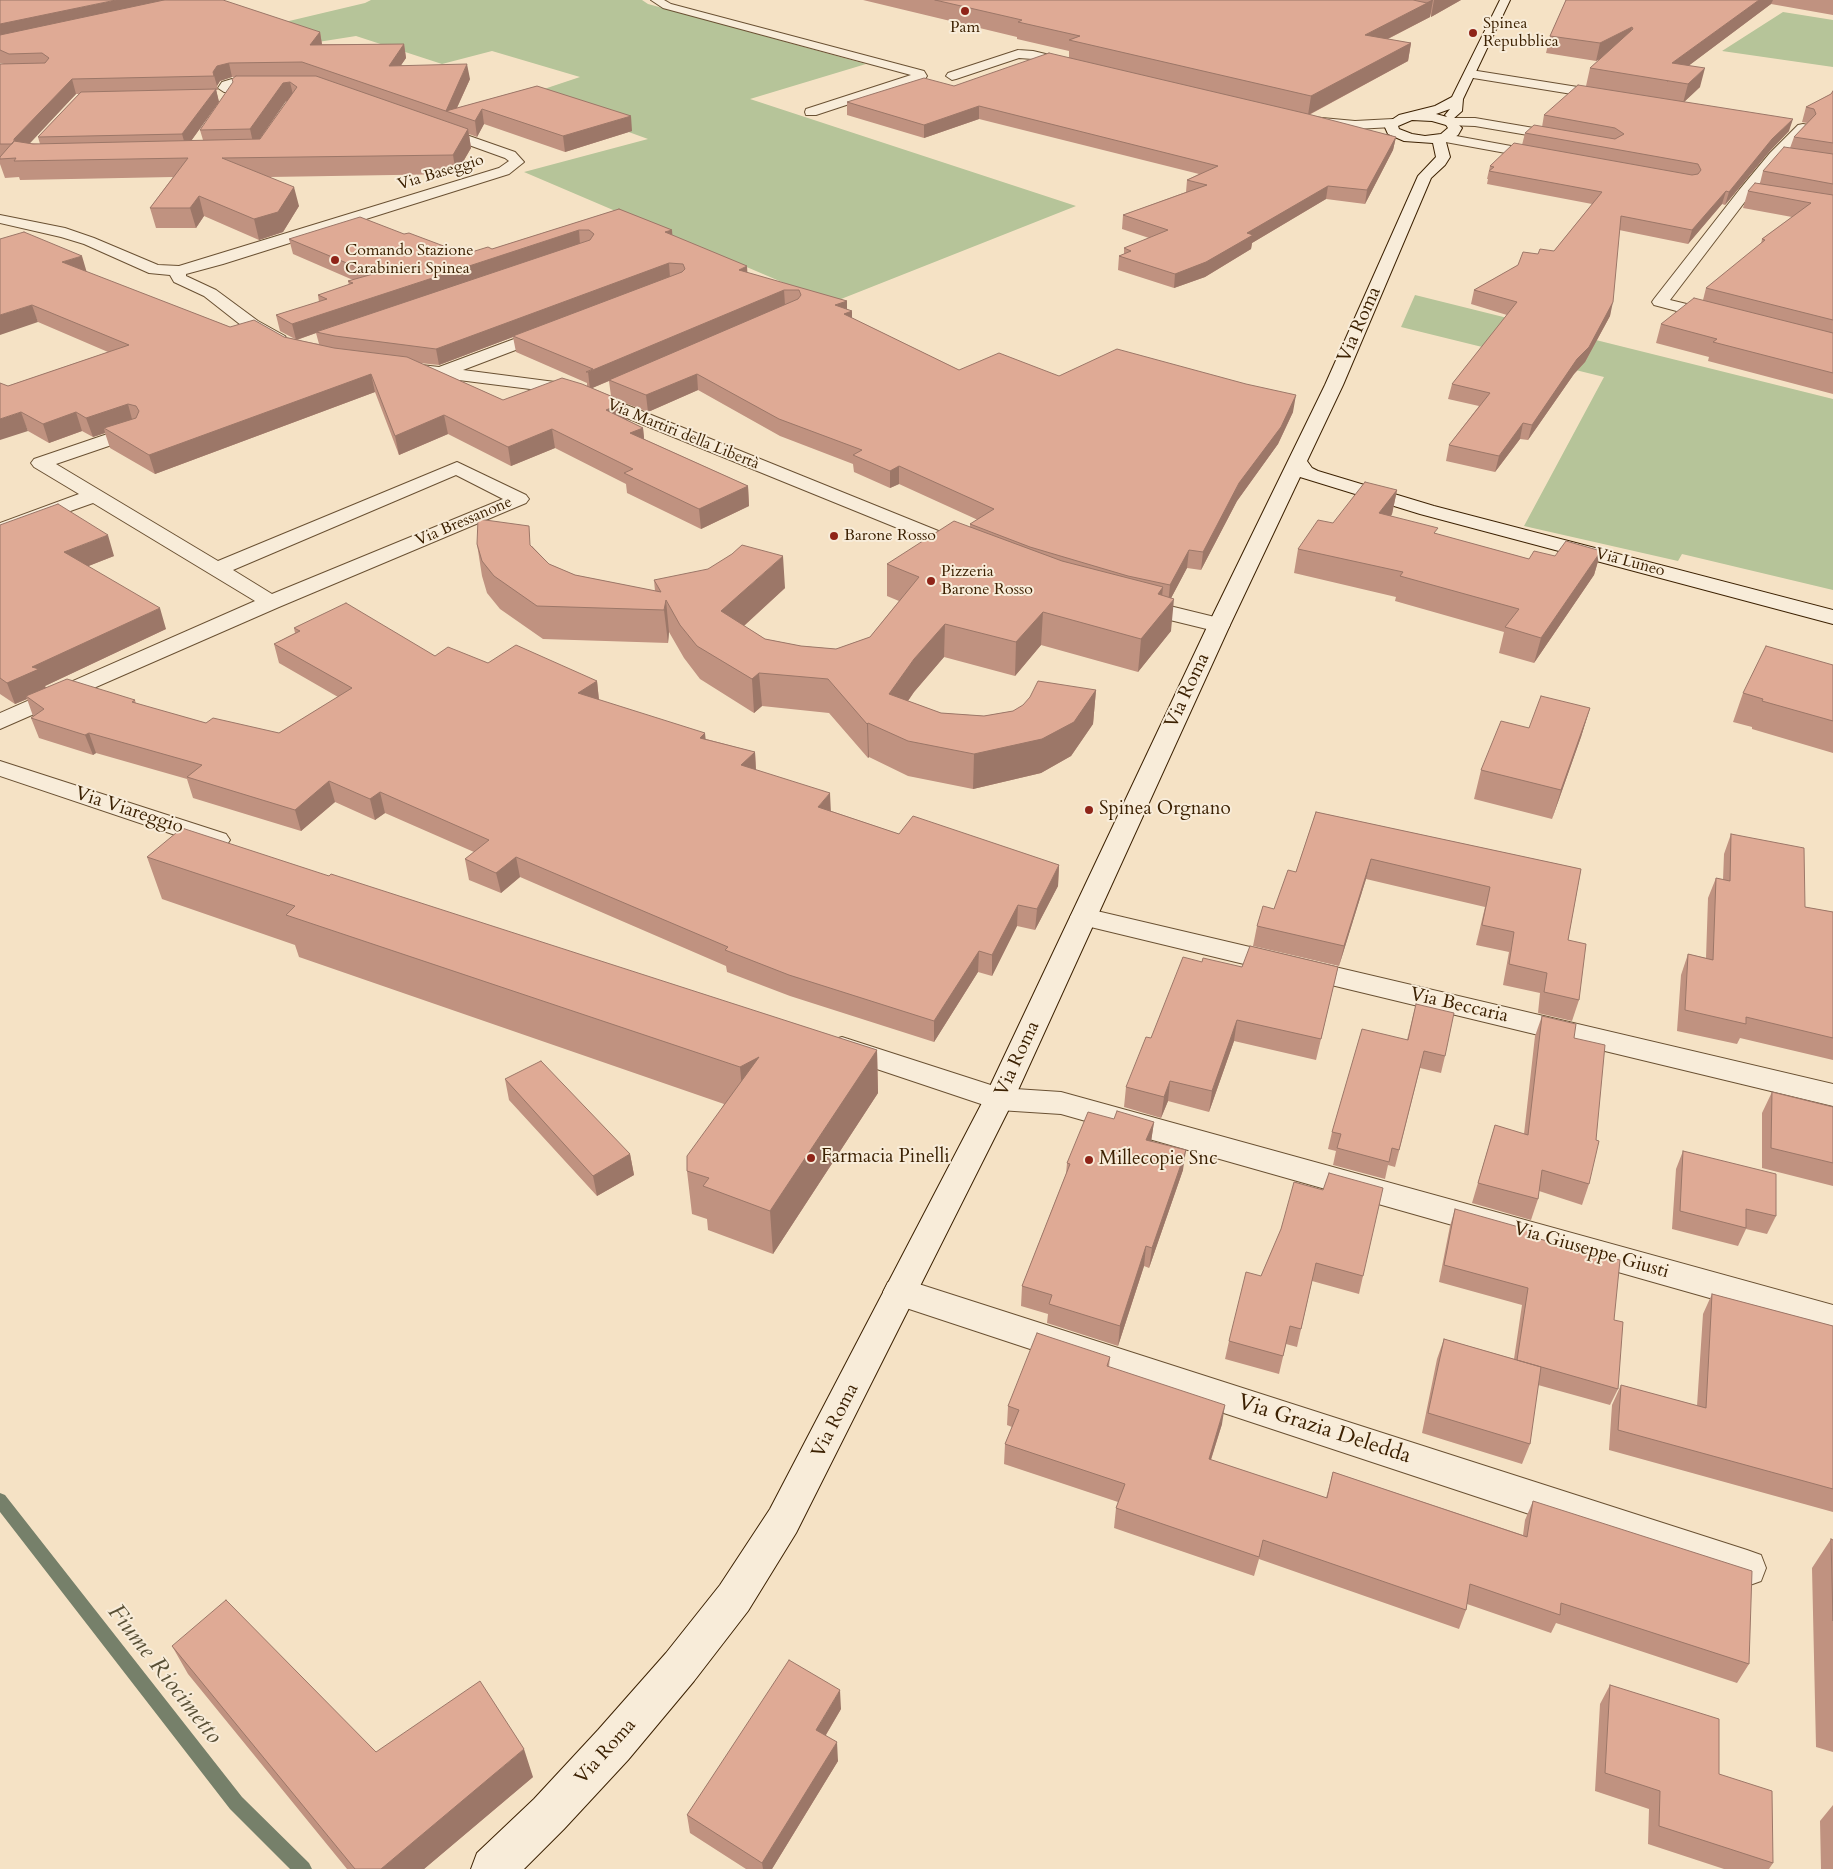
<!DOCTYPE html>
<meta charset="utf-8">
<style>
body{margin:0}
canvas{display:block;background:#f5e2c5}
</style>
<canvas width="1833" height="1869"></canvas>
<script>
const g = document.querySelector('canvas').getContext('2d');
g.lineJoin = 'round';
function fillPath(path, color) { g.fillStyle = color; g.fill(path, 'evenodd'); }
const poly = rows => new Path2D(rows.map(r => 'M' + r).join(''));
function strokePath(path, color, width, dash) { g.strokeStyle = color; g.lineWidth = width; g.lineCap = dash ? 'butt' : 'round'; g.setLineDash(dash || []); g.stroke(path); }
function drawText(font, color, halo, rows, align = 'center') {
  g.font = font + ' Cardo,serif'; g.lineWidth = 4; g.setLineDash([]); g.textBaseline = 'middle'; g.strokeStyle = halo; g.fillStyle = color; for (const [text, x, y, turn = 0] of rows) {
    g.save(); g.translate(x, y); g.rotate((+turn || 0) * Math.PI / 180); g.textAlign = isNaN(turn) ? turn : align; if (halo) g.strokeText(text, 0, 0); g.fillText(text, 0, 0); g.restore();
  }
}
fillPath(poly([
 [371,0,642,0,648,4,866,64,750,99,1076,206,831,303,524,172,648,139,526,95,580,77,492,51,442,64,356,36,318,42,268,26,365,3],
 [1783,12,1833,20,1833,67,1722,51],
 [1415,295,1833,399,1833,590,1682,554,1678,561,1524,526,1604,377,1401,327]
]), '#b6c499');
fillPath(poly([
 [0,1493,5,1495,242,1797,309,1863,312,1869,290,1869,230,1809,0,1512,0,1493]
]), '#76806a');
const street = poly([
 [651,0,664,0,671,4,924,71,927,76,925,79,816,115,806,115,805,112,806,109,911,75,663,8,651,0],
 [1018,50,1033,51,1079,62,1081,65,1075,69,1033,59,1019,58,956,79,952,80,946,76,948,73,1018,50],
 [1471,70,1609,92,1615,96,1609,100,1467,77,1465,74,1471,70],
 [270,78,276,82,274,85,267,86,271,89,265,93,224,92,218,88,222,82,232,79,270,78],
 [1311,117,1355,121,1393,119,1400,123,1393,127,1355,129,1306,124,1304,121,1311,117],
 [1451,118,1475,118,1563,133,1570,137,1563,141,1475,126,1446,125,1444,122,1451,118],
 [435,124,515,152,524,162,509,174,223,264,186,274,186,276,216,290,258,321,285,336,287,340,285,344,279,345,246,329,204,296,174,282,170,275,149,273,84,244,61,237,0,223,0,215,65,228,94,238,158,265,179,266,499,168,509,161,505,158,430,131,428,128,435,124],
 [1803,124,1808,125,1810,128,1808,131,1780,159,1750,195,1670,300,1724,313,1726,317,1724,321,1718,322,1654,305,1652,302,1654,299,1740,189,1770,153,1798,125,1803,124],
 [1445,134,1544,152,1551,156,1544,160,1440,141,1438,138,1440,135,1445,134],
 [549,326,555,327,557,331,555,335,463,370,555,382,597,393,973,545,976,549,973,553,966,555,959,553,585,401,554,392,403,373,397,372,394,368,397,364,403,363,439,367,549,326],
 [134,425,141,427,143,431,141,435,56,464,218,561,457,462,526,495,529,499,526,503,279,607,0,729,0,713,255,601,93,503,0,536,0,523,79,494,34,467,31,463,34,459,134,425],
 [456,475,503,499,272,594,233,570,456,475],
 [1137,598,1227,620,1230,625,1227,630,1219,632,1129,610,1126,605,1129,600,1137,598],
 [0,761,226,834,230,840,226,846,217,848,208,846,0,776,0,761],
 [1084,908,1833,1084,1833,1106,1074,923,1070,917,1074,911,1084,908],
 [842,1037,1000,1088,1061,1092,1833,1305,1833,1333,1061,1114,999,1110,832,1054,827,1047,832,1040,842,1037],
 [900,1278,1747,1550,1761,1555,1766,1568,1761,1581,1747,1586,888,1302,883,1292,888,1282,900,1278]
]);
const secondary = poly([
 [1500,0,1510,0,1463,99,1462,111,1453,119,1462,128,1458,135,1446,142,1450,157,1445,165,1431,178,1343,385,1307,461,1312,468,1318,471,1434,506,1833,610,1833,624,1420,514,1300,477,1230,625,1014,1099,796,1533,748,1611,694,1681,628,1760,564,1829,524,1869,471,1869,477,1853,534,1799,598,1730,666,1653,720,1585,770,1509,984,1099,1208,625,1325,385,1418,176,1436,157,1433,143,1404,141,1388,134,1384,125,1399,115,1435,106,1452,97,1500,0],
 [1450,109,1445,115,1447,117,1436,114,1450,109],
 [1412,120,1432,121,1446,125,1448,128,1441,134,1425,136,1412,134,1399,129,1398,126,1412,120]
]);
strokePath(street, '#6a5133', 2);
strokePath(secondary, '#3c2102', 2);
fillPath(street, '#f8ecd9');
fillPath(secondary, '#f8ecd9');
fillPath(poly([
 [0,0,320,32,322,44,404,44,406,58,401,65,470,79,457,108,537,86,632,131,565,152,484,124,477,137,469,134,471,148,456,174,269,177,299,206,283,232,259,240,204,216,196,228,156,228,150,208,173,177,20,180,19,177,5,178,0,164,0,64,4,64,0,63],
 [232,77,235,77,233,83,200,130,203,140,191,141,219,102,216,90,218,90,217,86,220,81],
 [76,94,79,94,38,137,40,144,29,143],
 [286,101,287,101,260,139],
 [863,0,1461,0,1431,17,1431,13,1430,17,1388,39,1411,43,1408,61,1309,115,1396,137,1393,150,1365,204,1326,199,1252,243,1251,249,1205,277,1174,288,1118,270,1119,256,1124,254,1124,248,1149,238,1122,229,1123,215,1186,192,1187,180,1199,174,979,119,924,138,847,115,847,102,954,86,1069,57,1069,51,1017,39,1017,37],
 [1566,0,1833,0,1833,15,1771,4,1688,66,1700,87,1684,102,1789,131,1769,152,1725,205,1722,204,1688,244,1619,230,1610,316,1585,362,1574,374,1528,440,1520,439,1495,472,1446,461,1449,445,1479,406,1448,399,1452,384,1507,315,1471,304,1474,290,1538,254,1554,251,1592,204,1487,184,1488,179,1487,179,1490,166,1522,145,1525,133,1542,127,1544,115,1586,86,1590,68,1600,59,1596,61,1546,53,1550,36],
 [1833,91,1833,394,1708,361,1709,357,1656,343,1661,324,1703,300,1706,288,1761,244,1762,239,1792,217,1743,208,1748,191,1760,183,1763,171,1790,148,1794,137,1807,123,1802,122,1806,107,1831,94],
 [619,209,672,230,672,235,748,273,847,301,847,309,852,318,959,370,1059,376,1293,412,1278,444,1237,501,1201,570,1187,568,1171,598,1171,631,1138,672,1041,645,1015,676,944,657,914,692,908,701,941,713,984,716,1013,711,1096,690,1093,724,1071,756,1041,773,973,789,908,776,869,757,868,758,829,713,762,706,754,713,700,679,684,658,669,632,668,643,543,639,500,609,487,593,482,576,477,544,532,546,549,564,575,575,655,591,654,580,785,588,744,626,765,639,801,646,836,649,870,637,899,601,887,596,887,564,970,527,970,524,978,520,899,484,890,488,854,472,853,464,780,436,698,390,648,412,625,403,627,420,643,428,644,439,748,486,749,506,701,529,627,493,626,484,555,448,511,466,448,434,399,455,375,392,155,474,110,448,105,433,93,437,82,431,49,443,28,431,8,386,108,352,38,322,0,239,86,272,230,327,295,339,280,331,276,315,319,302,318,295,349,285,348,281,353,280,293,254,289,239,404,234,465,254,492,249],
 [316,333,319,344,297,340],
 [513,337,516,352,587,383,587,386,503,400,420,363,439,365],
 [609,381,611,396,592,388],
 [1397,490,1392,514,1391,516,1437,534,1529,559,1601,551,1594,575,1534,663,1499,653,1504,632,1395,601,1396,597,1294,573,1298,549,1333,523],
 [0,525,114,556,88,566,166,629,45,686,46,688,135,700,136,704,206,723,279,733,338,697,279,663,274,644,295,633,294,628,435,656,488,663,597,681,599,700,706,739,755,752,756,770,831,811,899,834,1059,865,1058,886,1035,930,1017,926,992,976,978,972,934,1042,790,996,727,972,726,966,520,877,501,893,469,880,465,859,474,852,385,813,375,820,335,802,301,831,193,798,187,779,96,753,93,755,39,738,31,718,33,716,27,699,15,704,0,694],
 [1833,665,1833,753,1752,729,1752,727,1733,722,1743,693],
 [1590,708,1581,737,1552,819,1474,799,1481,770,1529,728],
 [1316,812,1581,869,1568,940,1579,1000,1572,1021,1538,1013,1540,993,1503,985,1509,952,1476,945,1485,907,1366,879,1339,966,1253,946,1257,926,1274,909,1296,872],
 [1731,834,1805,907,1833,912,1833,1060,1740,1038,1737,1044,1677,1031,1681,975,1688,954,1706,958,1708,898,1716,878,1723,880,1724,854],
 [147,857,329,876,877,1050,878,1093,773,1254,708,1230,707,1219,692,1214,687,1171,724,1104,299,957,295,945,162,899],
 [1202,962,1242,967,1338,967,1316,1060,1234,1041,1209,1112,1168,1101,1161,1118,1124,1107,1126,1087,1151,1038],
 [1416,1004,1445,1056,1441,1073,1420,1068,1395,1167,1388,1165,1385,1179,1333,1165,1336,1151,1328,1149,1332,1132,1407,1040],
 [1542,1016,1574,1038,1589,1184,1582,1205,1539,1191,1538,1199,1531,1220,1472,1203,1495,1125,1524,1134,1535,1036],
 [505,1079,630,1154,634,1175,597,1196,509,1100],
 [1772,1092,1833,1107,1833,1186,1762,1168,1762,1113],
 [1114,1119,1154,1122,1151,1141,1183,1170,1149,1268,1144,1266,1118,1346,1047,1323,1048,1314,1021,1306,1022,1286,1066,1174,1067,1163],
 [1683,1151,1776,1216,1767,1234,1746,1229,1738,1246,1672,1229,1676,1169],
 [1455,1209,1532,1237,1614,1320,1618,1389,1610,1405,1538,1385,1530,1444,1522,1464,1422,1433,1437,1359,1444,1339,1514,1359,1522,1305,1439,1282,1450,1226],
 [1281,1229,1363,1276,1359,1294,1312,1281,1297,1347,1286,1344,1279,1374,1225,1359,1229,1341,1261,1276],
 [1712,1294,1833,1326,1833,1512,1609,1450,1612,1405,1621,1385,1697,1406,1703,1314],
 [1110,1357,1109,1367,1222,1424,1211,1460,1326,1498,1333,1472,1523,1535,1525,1520,1533,1501,1749,1664,1737,1683,1556,1623,1551,1633,1467,1604,1466,1610,1459,1629,1259,1559,1254,1576,1114,1528,1116,1508,1118,1502,1004,1464,1005,1444,1012,1427,1007,1425,1008,1406],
 [1831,1539,1833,1540,1833,1752,1816,1747,1812,1568],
 [172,1646,376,1752,533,1777,424,1869,347,1869,188,1674],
 [1610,1685,1719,1774,1773,1863,1769,1869,1724,1869,1648,1844,1649,1809,1595,1791,1600,1704],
 [841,1709,826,1735,838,1761,772,1869,746,1869,690,1833,687,1815],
 [1833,1805,1833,1869,1821,1869,1820,1821]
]), '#c09280');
fillPath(poly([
 [116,0,182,0,0,39,0,24],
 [1433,0,1430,17,1362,52,1365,35],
 [1434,0,1461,0,1431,17],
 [1759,0,1773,0,1771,4,1667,82,1672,63],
 [1632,27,1628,45,1596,61,1600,43],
 [320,32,322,45,310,45],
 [1411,43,1408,61,1308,115,1311,96],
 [404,44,406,58,391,80,389,66],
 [229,63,232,77,220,81,217,86,213,72,217,66],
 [467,64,470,79,454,114,446,111],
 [1705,68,1700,87,1683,103,1688,84],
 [72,79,76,94,19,155,14,139],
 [290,82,294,99,286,101,254,147,250,129,283,83],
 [216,89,219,102,186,148,182,134],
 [979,106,979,119,924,138,924,125],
 [482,109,484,124,477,137,475,121],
 [631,116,632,131,565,152,563,136],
 [1793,119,1789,131,1769,152,1725,205,1729,192,1772,139],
 [468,129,471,148,456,174,453,155],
 [1396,137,1393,150,1365,204,1367,190],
 [1328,186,1326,199,1252,243,1251,249,1205,277,1174,288,1175,274],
 [294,187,299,206,283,232,259,240,254,219],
 [1726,191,1722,204,1688,244,1692,230],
 [199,196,204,216,196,228,190,208],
 [579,230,580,245,316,332,316,333,296,340,292,324],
 [672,230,673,245,665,232],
 [82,256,87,273,62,262],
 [669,263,670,278,513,336,513,337,439,365,436,349],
 [747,266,748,282,739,270],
 [784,290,785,305,590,389,588,372],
 [847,301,847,313,852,311,852,327,835,305],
 [1613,302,1610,316,1585,362,1574,374,1528,440,1532,425],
 [32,305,38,322,0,335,0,315],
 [371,374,375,392,155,474,149,455],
 [697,374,698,390,648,412,646,395],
 [1296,395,1293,412,1278,444,1237,501,1201,570,1203,552,1239,483],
 [625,402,627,421,606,410],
 [128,404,133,423,104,428,105,433,93,437,86,418],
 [21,412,28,431,0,440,0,419],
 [76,412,82,431,49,443,43,424],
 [444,415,448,434,399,455,395,436],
 [1523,423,1520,439,1495,472,1499,456],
 [643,428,645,447,630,433],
 [552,429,555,448,511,466,508,447],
 [899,466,899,484,890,488,890,471],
 [748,486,749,506,701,529,699,509],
 [1397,490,1392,514,1375,537,1379,513],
 [108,535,114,556,71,573,64,552],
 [1189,550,1187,568,1168,604,1170,585],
 [1601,551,1594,575,1534,663,1541,638],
 [783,556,785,588,724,644,721,611],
 [1163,587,1160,616,1174,599,1171,631,1138,672,1141,639,1158,594],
 [666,600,669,632,668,643,664,610],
 [160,608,166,629,45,686,47,690,26,696,27,699,15,704,7,683,32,667],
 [1043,612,1041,645,1015,676,1016,642],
 [945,624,944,657,914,692,889,728,889,694,914,659],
 [759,673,762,706,754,713,752,679],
 [597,681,599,701,578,693],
 [1096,690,1093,724,1071,756,1041,773,973,789,974,754],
 [1590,708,1581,737,1552,819,1561,790],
 [868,723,869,757,868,758,867,724],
 [89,733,96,753,93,755,85,735],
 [705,733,707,753,700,738],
 [755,752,756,772,741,765],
 [329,781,335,802,301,831,295,810],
 [380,792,385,813,375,820,370,799],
 [830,793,831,814,818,807],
 [516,857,520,877,501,893,496,873],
 [1371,859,1366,879,1339,966,1344,946],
 [1059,865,1058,886,1035,930,1037,909],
 [1018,905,1017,926,992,976,992,955],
 [979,951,978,972,934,1042,934,1021],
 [1237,1020,1234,1041,1209,1112,1212,1091],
 [877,1050,878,1093,773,1254,770,1211],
 [759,1057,744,1111,740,1067],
 [1170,1081,1168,1101,1161,1118,1164,1097],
 [1154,1122,1151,1142,1146,1140],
 [1186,1150,1183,1170,1149,1268,1152,1248],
 [630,1154,634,1175,597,1196,593,1176],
 [1146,1246,1144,1266,1118,1346,1120,1326],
 [1225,1405,1222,1424,1205,1478,1209,1459],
 [840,1690,841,1709,818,1748,816,1730],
 [837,1742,838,1761,772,1869,763,1869,762,1863],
 [524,1749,533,1777,424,1869,381,1869]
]), '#9c7768');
const building = poly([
 [0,0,116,0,0,24,0,0],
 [164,0,223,0,320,32,310,45,404,44,389,66,467,64,446,111,537,86,631,116,563,136,482,109,475,121,302,62,229,63,217,66,213,72,214,76,72,79,14,139,14,141,12,144,0,144,0,64,45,63,49,58,42,53,9,54,0,50,0,35,164,0],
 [935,0,1413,0,1427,3,1433,0,1365,35,1411,43,1311,96,1069,40,1080,36,1018,22,1022,20,935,0],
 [1566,0,1759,0,1672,63,1705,68,1688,84,1590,68,1633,29,1632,27,1600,43,1550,36,1566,0],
 [1049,53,1308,114,1396,137,1367,190,1328,186,1247,233,1253,235,1206,262,1175,274,1119,256,1131,251,1124,248,1168,230,1123,215,1207,185,1187,180,1218,166,979,106,924,125,847,102,924,78,954,86,1049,53],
 [236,76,316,76,468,129,453,155,222,158,294,187,278,212,254,219,199,196,190,208,150,208,188,158,14,161,16,158,0,159,0,157,14,141,33,144,260,139,297,87,290,82,283,83,250,129,200,130,233,82,232,79,236,76],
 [1578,85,1793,119,1772,139,1729,192,1726,191,1692,230,1621,216,1613,302,1589,347,1577,359,1532,425,1523,423,1499,456,1449,445,1490,393,1452,384,1517,302,1474,290,1518,265,1523,252,1538,254,1540,249,1554,251,1602,192,1489,171,1494,167,1490,166,1514,143,1692,175,1698,174,1701,170,1698,164,1525,133,1534,125,1615,139,1624,134,1615,128,1544,115,1578,85],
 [216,89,182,134,38,137,81,92,216,89],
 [1833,91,1833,143,1794,137,1816,114,1814,109,1806,107,1831,94,1833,91],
 [1784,147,1833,154,1833,184,1763,171,1784,147],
 [1755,183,1833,195,1833,320,1706,288,1765,240,1762,239,1811,203,1748,191,1755,183],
 [619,209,672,230,665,232,747,266,739,270,847,301,835,305,852,311,844,314,959,370,999,353,1059,376,1117,349,1246,384,1296,395,1281,427,1239,483,1203,552,1189,550,1170,585,1128,576,1030,547,970,524,994,509,899,466,890,471,853,455,862,450,779,419,697,374,646,395,609,380,798,299,801,295,799,290,784,290,588,372,586,372,593,369,513,336,682,272,685,269,683,264,669,263,436,349,335,336,316,332,590,240,594,234,589,230,579,230,292,324,276,315,327,299,318,295,353,283,348,281,373,274,289,239,360,217,404,234,409,233,465,254,488,247,492,249,619,209],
 [24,232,82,256,62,262,230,327,254,320,284,337,334,348,407,357,503,400,562,378,582,384,625,402,606,410,643,428,630,433,748,486,699,509,624,473,633,469,552,429,508,447,444,415,395,436,371,374,149,455,104,428,136,418,139,411,136,406,128,404,86,418,76,412,43,424,21,412,0,419,0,383,8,386,129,345,32,305,0,315,0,239,24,232],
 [1694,298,1833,333,1833,373,1713,342,1717,339,1661,324,1694,298],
 [1365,482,1397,490,1379,513,1438,528,1434,533,1529,559,1534,551,1555,556,1566,541,1601,551,1541,638,1505,627,1519,609,1400,576,1403,572,1298,549,1318,520,1333,523,1365,482],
 [58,504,108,535,64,552,160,608,32,667,39,669,7,683,0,678,0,525,58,504],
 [478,519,529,526,530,545,549,564,575,575,661,592,654,580,708,569,732,554,742,545,783,556,721,611,765,639,801,646,836,649,870,637,919,577,887,564,954,521,1062,561,1163,587,1158,594,1174,599,1141,639,1043,612,1016,642,945,624,914,659,889,694,941,713,984,716,1013,711,1023,705,1030,697,1038,681,1096,690,1074,722,1042,739,974,754,908,741,868,723,867,724,828,679,759,673,752,679,697,646,680,625,666,600,664,610,537,606,494,576,482,561,477,544,478,519],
 [346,603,435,656,448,647,488,663,516,645,597,681,578,693,705,733,700,738,755,752,741,765,830,793,818,807,899,834,913,816,1059,865,1037,909,1018,905,992,955,979,951,934,1021,789,975,725,950,728,947,516,857,496,873,465,859,489,840,380,792,370,799,329,781,295,810,187,777,202,765,89,733,85,735,31,718,44,709,26,696,67,679,135,700,132,702,206,723,213,718,279,733,352,688,274,644,300,631,294,628,346,603],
 [1766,646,1833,665,1833,721,1762,701,1763,699,1743,693,1766,646],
 [1541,696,1590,708,1561,790,1481,770,1501,721,1529,728,1541,696],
 [1316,812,1581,869,1568,940,1586,944,1579,1000,1544,992,1547,973,1509,964,1514,932,1482,925,1490,887,1371,859,1344,946,1257,926,1263,906,1274,909,1288,870,1296,872,1316,812],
 [182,828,329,876,331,874,877,1050,770,1211,703,1186,709,1178,687,1171,687,1156,759,1057,740,1067,286,915,295,906,147,857,182,828],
 [1731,834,1804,848,1805,907,1833,912,1833,1038,1746,1017,1746,1024,1685,1010,1688,954,1713,960,1716,878,1730,881,1731,834],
 [1250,946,1338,967,1321,1039,1237,1020,1212,1091,1170,1081,1164,1097,1126,1087,1146,1037,1151,1038,1183,957,1202,962,1203,958,1242,967,1250,946],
 [1416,1004,1454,1013,1445,1056,1424,1051,1399,1150,1392,1148,1389,1162,1337,1148,1341,1134,1332,1132,1362,1029,1408,1040,1416,1004],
 [1542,1016,1576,1024,1574,1038,1605,1045,1596,1140,1599,1141,1589,1184,1542,1170,1538,1199,1478,1183,1495,1125,1528,1135,1542,1016],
 [541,1061,630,1154,593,1176,505,1079,541,1061],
 [1772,1092,1833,1107,1833,1163,1771,1148,1772,1092],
 [1117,1111,1154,1122,1146,1140,1186,1150,1152,1248,1146,1246,1120,1326,1049,1304,1052,1295,1022,1286,1070,1164,1067,1163,1088,1112,1114,1119,1117,1111],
 [1683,1151,1776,1174,1776,1216,1746,1209,1746,1228,1680,1211,1683,1151],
 [1329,1173,1383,1188,1363,1276,1316,1263,1301,1329,1290,1326,1283,1356,1229,1341,1246,1272,1261,1276,1281,1229,1294,1182,1323,1190,1329,1173],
 [1455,1209,1533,1231,1532,1237,1620,1260,1614,1320,1623,1322,1618,1389,1517,1360,1528,1288,1444,1265,1455,1209],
 [1712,1294,1833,1326,1833,1489,1618,1430,1621,1385,1706,1408,1712,1294],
 [1037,1333,1110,1357,1107,1366,1225,1405,1209,1459,1327,1498,1333,1472,1527,1537,1533,1501,1752,1571,1749,1664,1561,1603,1560,1615,1470,1584,1466,1610,1263,1540,1259,1557,1116,1508,1125,1484,1005,1444,1019,1410,1008,1406,1037,1333],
 [1444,1339,1541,1367,1530,1444,1428,1413,1444,1339],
 [1831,1539,1833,1540,1833,1621,1831,1539],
 [226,1600,376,1752,480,1681,524,1749,381,1869,355,1869,172,1646,226,1600],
 [789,1660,840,1690,816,1730,837,1742,762,1863,687,1815,789,1660],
 [1610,1685,1719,1719,1719,1774,1772,1791,1773,1863,1659,1826,1660,1791,1605,1773,1610,1685]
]);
fillPath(building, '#dfaa95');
strokePath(building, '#9c7768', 1);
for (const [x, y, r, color] of [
 [965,11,5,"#8f2418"],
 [1473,33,5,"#8f2418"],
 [335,260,5,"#8f2418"],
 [834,536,5,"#8f2418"],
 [931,581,5,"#8f2418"],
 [1089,810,5,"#8f2418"],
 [811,1158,5,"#8f2418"],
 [1089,1160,5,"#8f2418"]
]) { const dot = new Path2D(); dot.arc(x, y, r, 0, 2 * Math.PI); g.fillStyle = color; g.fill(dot); strokePath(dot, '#f8ecd9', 2); }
drawText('16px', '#3c2102', '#f8ecd9', [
 ["Spinea",1483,24],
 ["Repubblica",1483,42],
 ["Pam",965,28,"center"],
 ["Comando Stazione",345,251],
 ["Carabinieri Spinea",345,269],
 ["Barone Rosso",844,536],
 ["Pizzeria",941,572],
 ["Barone Rosso",941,590]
], 'left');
drawText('16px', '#3c2102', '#f8ecd9', [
 ["Via Baseggio",441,173,-17],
 ["Via Martiri della Libertà",683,435,22],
 ["Via Bressanone",464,522,-23],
 ["Via Luneo",1630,563,15]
]);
drawText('19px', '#3c2102', '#f8ecd9', [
 ["Via Roma",1360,325,-66],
 ["Via Roma",1188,691,-65],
 ["Via Viareggio",129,811,18],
 ["Via Beccaria",1459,1006,13],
 ["Via Roma",1018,1059,-65],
 ["Via Giuseppe Giusti",1591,1251,16],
 ["Via Roma",836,1421,-63],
 ["Via Roma",606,1752,-48]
]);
drawText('19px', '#3c2102', '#f8ecd9', [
 ["Spinea Orgnano",1099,810],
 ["Farmacia Pinelli",821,1158],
 ["Millecopie Snc",1099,1160]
], 'left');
drawText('22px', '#3c2102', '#f8ecd9', [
 ["Via Grazia Deledda",1324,1430,18]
]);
drawText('italic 24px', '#595036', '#f8ecd9', [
 ["Fiume Riocimetto",164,1675,52]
]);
</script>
